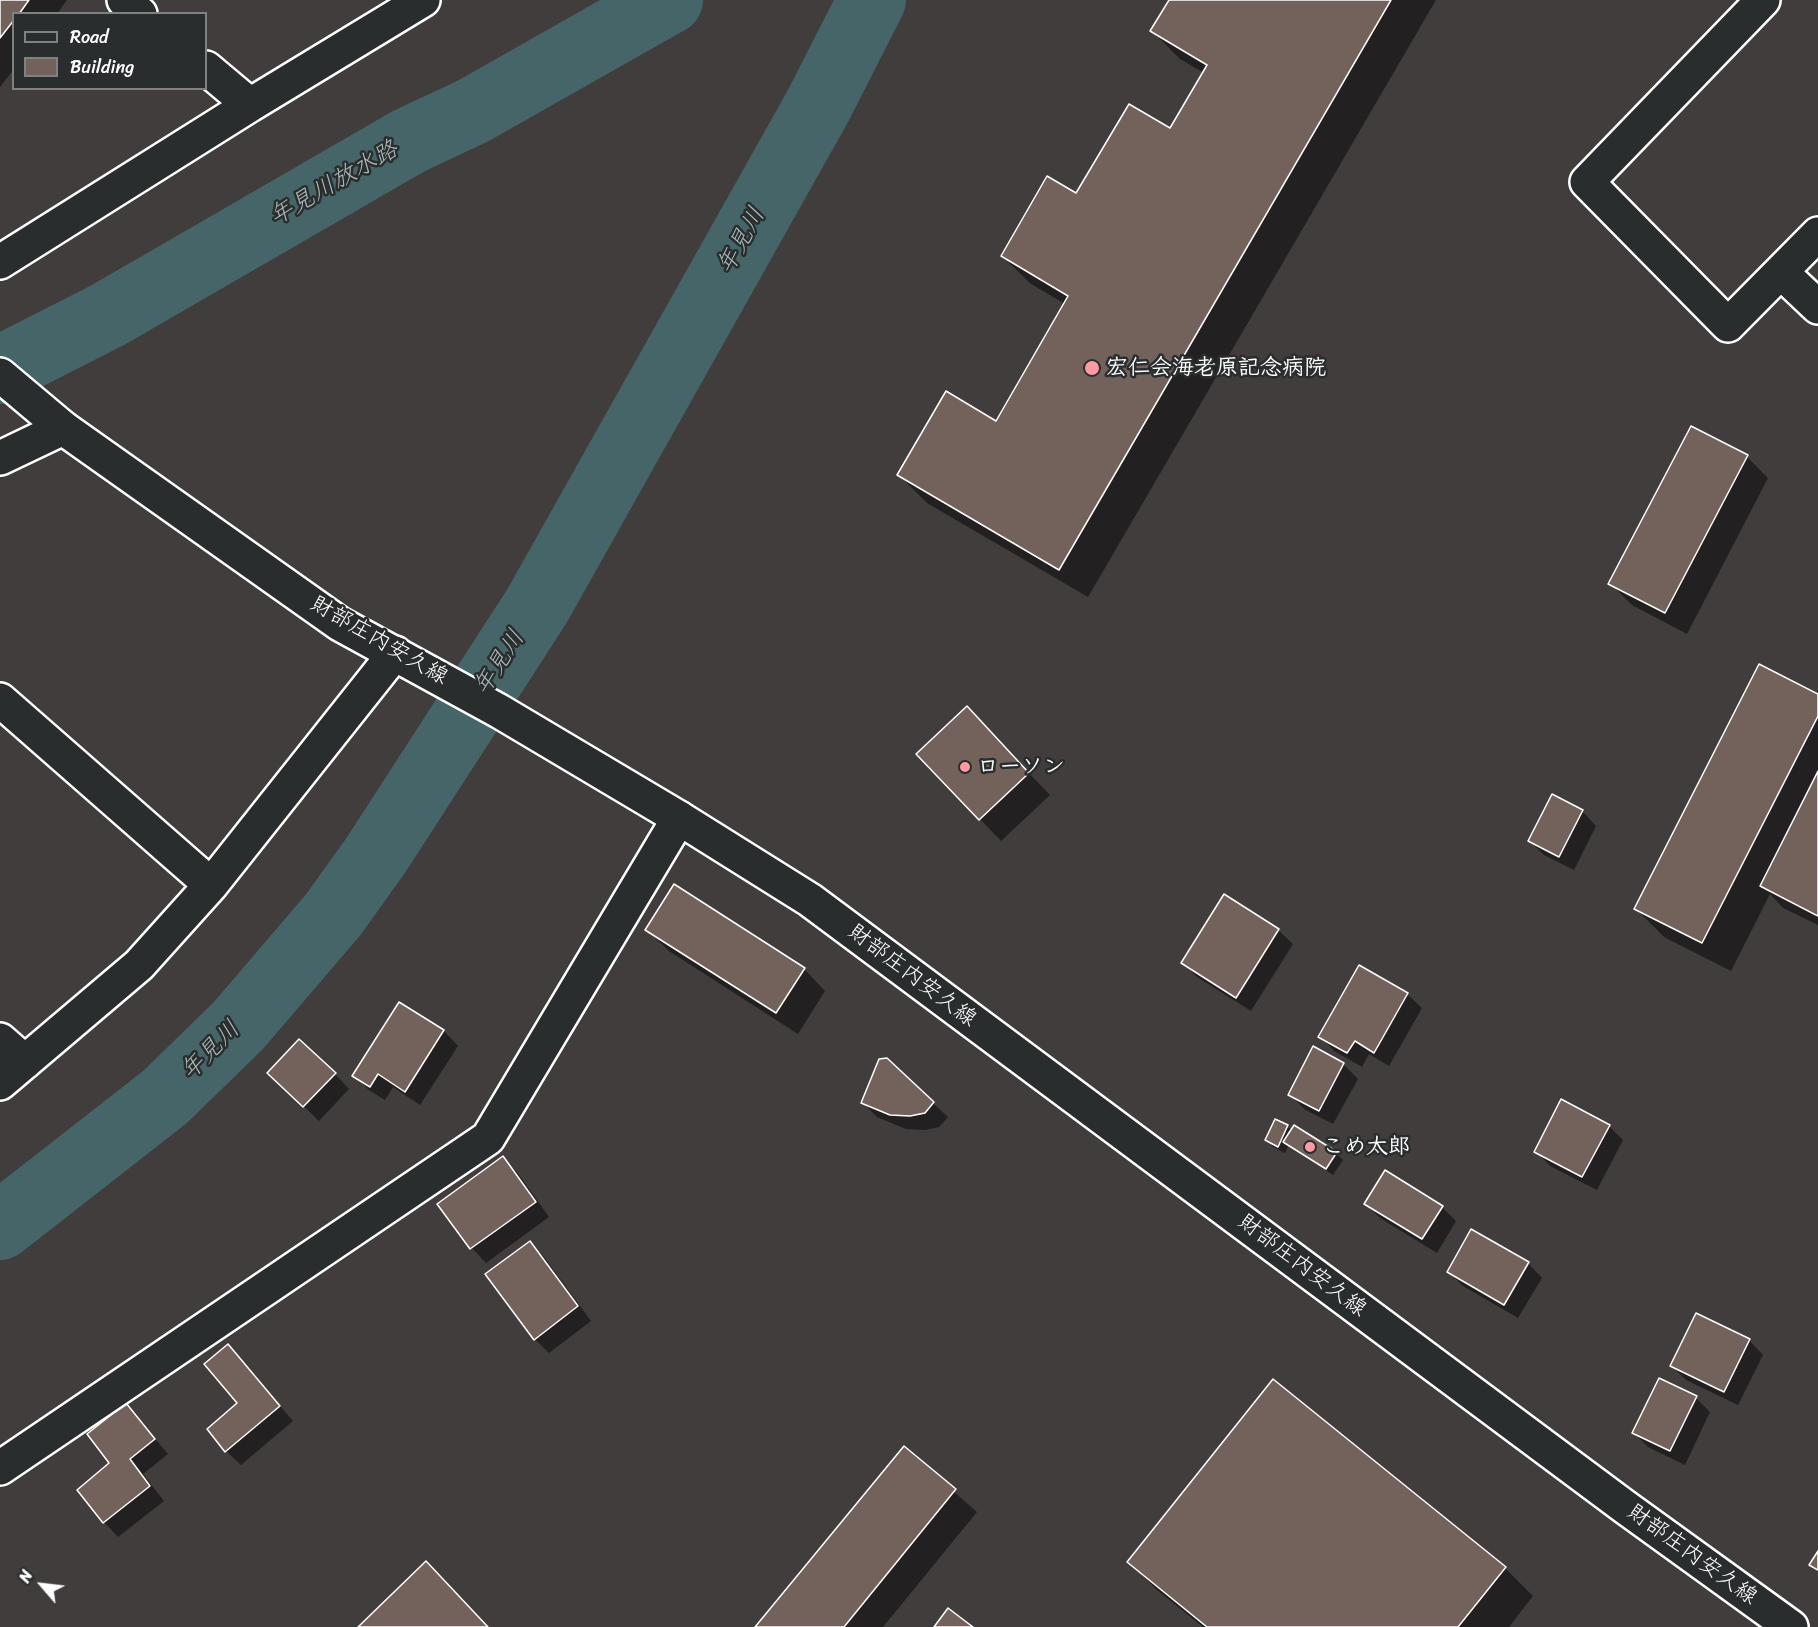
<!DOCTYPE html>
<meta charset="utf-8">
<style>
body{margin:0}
#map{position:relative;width:1818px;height:1627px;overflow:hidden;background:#403d3c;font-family:Sriracha,sans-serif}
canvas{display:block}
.legend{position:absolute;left:12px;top:12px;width:195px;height:78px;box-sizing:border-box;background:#2a2d2e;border:2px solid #7f8182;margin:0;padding:8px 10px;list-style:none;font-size:18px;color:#fff}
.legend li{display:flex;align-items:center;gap:12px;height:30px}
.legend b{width:30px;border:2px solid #7f8182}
.north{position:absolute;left:12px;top:1555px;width:60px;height:60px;-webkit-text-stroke:4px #2a2d2e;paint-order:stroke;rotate:298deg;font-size:16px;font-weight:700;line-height:24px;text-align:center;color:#fff}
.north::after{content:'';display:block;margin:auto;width:21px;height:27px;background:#fff;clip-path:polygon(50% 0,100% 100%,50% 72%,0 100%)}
</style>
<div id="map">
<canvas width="1818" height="1627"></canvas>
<ul class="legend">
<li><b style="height:8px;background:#2a2d2e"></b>Road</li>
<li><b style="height:16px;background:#73625b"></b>Building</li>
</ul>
<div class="north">N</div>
</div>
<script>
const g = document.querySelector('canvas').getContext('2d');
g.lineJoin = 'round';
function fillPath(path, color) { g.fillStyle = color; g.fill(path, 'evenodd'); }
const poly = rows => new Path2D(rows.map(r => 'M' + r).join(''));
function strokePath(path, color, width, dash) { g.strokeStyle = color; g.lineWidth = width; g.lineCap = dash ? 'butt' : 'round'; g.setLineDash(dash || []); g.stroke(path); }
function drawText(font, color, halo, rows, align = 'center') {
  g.font = font + ' Sriracha,"Klee One",sans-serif'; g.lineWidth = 5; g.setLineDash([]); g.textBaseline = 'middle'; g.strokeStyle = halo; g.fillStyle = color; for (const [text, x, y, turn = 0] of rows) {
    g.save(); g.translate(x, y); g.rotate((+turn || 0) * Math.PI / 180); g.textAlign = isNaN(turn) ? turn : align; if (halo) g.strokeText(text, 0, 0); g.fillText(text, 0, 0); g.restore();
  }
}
fillPath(poly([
 [0,0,67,0,57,14,14,14,14,69,0,87],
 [1170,0,1436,0,1088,597,927,503,899,475,996,423,1065,304,1031,284,1002,256,1171,130,1204,73,1180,59,1152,31],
 [1747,457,1768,478,1687,634,1632,605,1610,583],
 [1818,696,1818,925,1783,908,1770,894,1731,971,1664,937,1636,909],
 [988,730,1050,795,1001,841,918,754],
 [1582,811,1596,826,1574,870,1544,855,1529,840],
 [1224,896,1278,930,1293,944,1251,1011,1197,977,1183,963],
 [647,930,804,969,825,991,798,1034,669,951],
 [1407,994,1422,1008,1389,1066,1369,1054,1362,1067,1334,1051,1320,1036],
 [400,1004,444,1031,458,1046,420,1105,393,1087,385,1100,369,1090,354,1076],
 [1313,1048,1343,1064,1358,1079,1333,1124,1304,1109,1290,1094],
 [886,1060,948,1117,939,1127,925,1130,906,1129,877,1117,862,1102],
 [335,1074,349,1089,319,1121,284,1087],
 [1276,1121,1336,1153,1343,1160,1333,1175,1289,1145,1285,1153,1273,1147,1267,1140],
 [1609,1126,1623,1140,1597,1190,1550,1166,1536,1151],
 [502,1158,517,1172,549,1217,486,1263,472,1248,439,1205],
 [1366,1204,1442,1207,1456,1221,1437,1253,1380,1218],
 [529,1243,544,1257,591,1321,549,1353,535,1339],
 [1528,1263,1542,1278,1518,1318,1463,1286,1448,1271],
 [1749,1340,1763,1355,1738,1405,1686,1380,1672,1366],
 [228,1346,293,1421,241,1465,226,1451,239,1404],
 [1273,1382,1505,1568,1533,1596,1509,1627,1203,1627,1157,1590,1129,1562],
 [1696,1398,1710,1412,1685,1465,1648,1447,1634,1433],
 [126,1405,168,1454,143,1474,164,1501,118,1537,104,1522],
 [904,1448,977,1512,883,1627,757,1627]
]), '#0007');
strokePath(poly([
 [0,370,108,315,409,141,473,111,669,0],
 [0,1226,165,1097,238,1026,333,915,376,855,537,606,818,106,872,0]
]), '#466568', 68);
const building = poly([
 [0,0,29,0,19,14,14,14,14,20,0,38,0,0],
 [1169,0,1391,0,1059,570,897,475,946,391,996,421,1068,296,1001,256,1047,176,1076,193,1129,104,1170,128,1207,65,1150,31,1169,0],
 [1691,426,1748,455,1665,613,1608,584,1691,426],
 [1759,664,1818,694,1818,716,1702,943,1634,909,1759,664],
 [967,706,1029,773,979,820,916,754,967,706],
 [1818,771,1818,916,1760,886,1818,771],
 [1552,794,1583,810,1559,857,1528,841,1552,794],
 [674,884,805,968,776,1013,645,930,674,884],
 [1224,894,1279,929,1236,998,1181,963,1224,894],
 [1359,965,1408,993,1374,1053,1355,1041,1347,1053,1318,1037,1359,965],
 [399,1002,444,1030,405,1092,378,1074,370,1087,352,1076,399,1002],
 [299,1039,336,1073,303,1107,267,1073,299,1039],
 [1313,1046,1344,1063,1319,1111,1288,1095,1313,1046],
 [887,1058,934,1102,925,1113,910,1116,890,1115,861,1103,879,1059,887,1058],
 [1561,1099,1610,1125,1582,1177,1534,1152,1561,1099],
 [1275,1119,1288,1125,1278,1147,1265,1140,1275,1119],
 [1294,1125,1337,1152,1326,1169,1283,1142,1294,1125],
 [503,1156,536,1202,470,1249,437,1204,503,1156],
 [1385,1170,1443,1206,1422,1239,1364,1204,1385,1170],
 [1471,1229,1529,1262,1504,1305,1447,1272,1471,1229],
 [530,1241,578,1306,534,1340,485,1274,530,1241],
 [1696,1313,1750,1339,1724,1392,1670,1366,1696,1313],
 [228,1344,280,1406,225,1452,207,1429,237,1403,204,1364,228,1344],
 [1659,1378,1697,1396,1670,1451,1632,1433,1659,1378],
 [1273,1379,1506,1567,1458,1627,1207,1627,1127,1562,1273,1379],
 [126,1403,155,1439,130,1459,150,1486,103,1523,77,1490,109,1463,87,1434,126,1403],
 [904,1446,956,1489,844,1627,755,1627,904,1446],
 [1818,1551,1818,1570,1809,1565,1818,1551],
 [426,1561,488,1627,358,1627,426,1561],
 [948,1608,973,1627,934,1627,948,1608]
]);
fillPath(building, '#73625b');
strokePath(building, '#fff', 1.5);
const street = poly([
 [124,0,140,14],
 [1763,0,1587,182,1728,325,1818,234],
 [250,105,423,0],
 [0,262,250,105,206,68],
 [1781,272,1818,307],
 [0,458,63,428],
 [0,700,211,885],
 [0,1040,25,1062],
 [0,1083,139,965,211,885,395,653],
 [0,1468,488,1138,679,818]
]);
const secondary = poly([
 [0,375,63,428,340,624,499,711,679,818,810,900,1625,1507,1791,1627]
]);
strokePath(street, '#fff', 38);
strokePath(secondary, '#fff', 38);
strokePath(street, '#2a2d2e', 33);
strokePath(secondary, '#2a2d2e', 33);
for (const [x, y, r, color] of [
 [1092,368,8,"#ff9aa2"],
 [965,767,6,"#ff9aa2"],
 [1310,1147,6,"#ff9aa2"]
]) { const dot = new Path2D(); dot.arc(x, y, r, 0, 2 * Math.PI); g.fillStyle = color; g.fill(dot); strokePath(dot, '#2a2d2e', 2); }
drawText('bold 22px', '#fff', '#2a2d2e', [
 ["宏仁会海老原記念病院",1106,368],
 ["ローソン",977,767],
 ["こめ太郎",1322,1147]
], 'left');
drawText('22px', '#fff', '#2a2d2e', [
 ["財部庄内安久線",379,641,30],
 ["財部庄内安久線",912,976,37],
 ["財部庄内安久線",1302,1266,37],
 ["財部庄内安久線",1692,1555,36]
]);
drawText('italic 24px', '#acbabb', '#2a2d2e', [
 ["年見川放水路",334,184,-30],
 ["年見川",742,241,-61],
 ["年見川",500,663,-57],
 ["年見川",211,1051,-45]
]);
</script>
